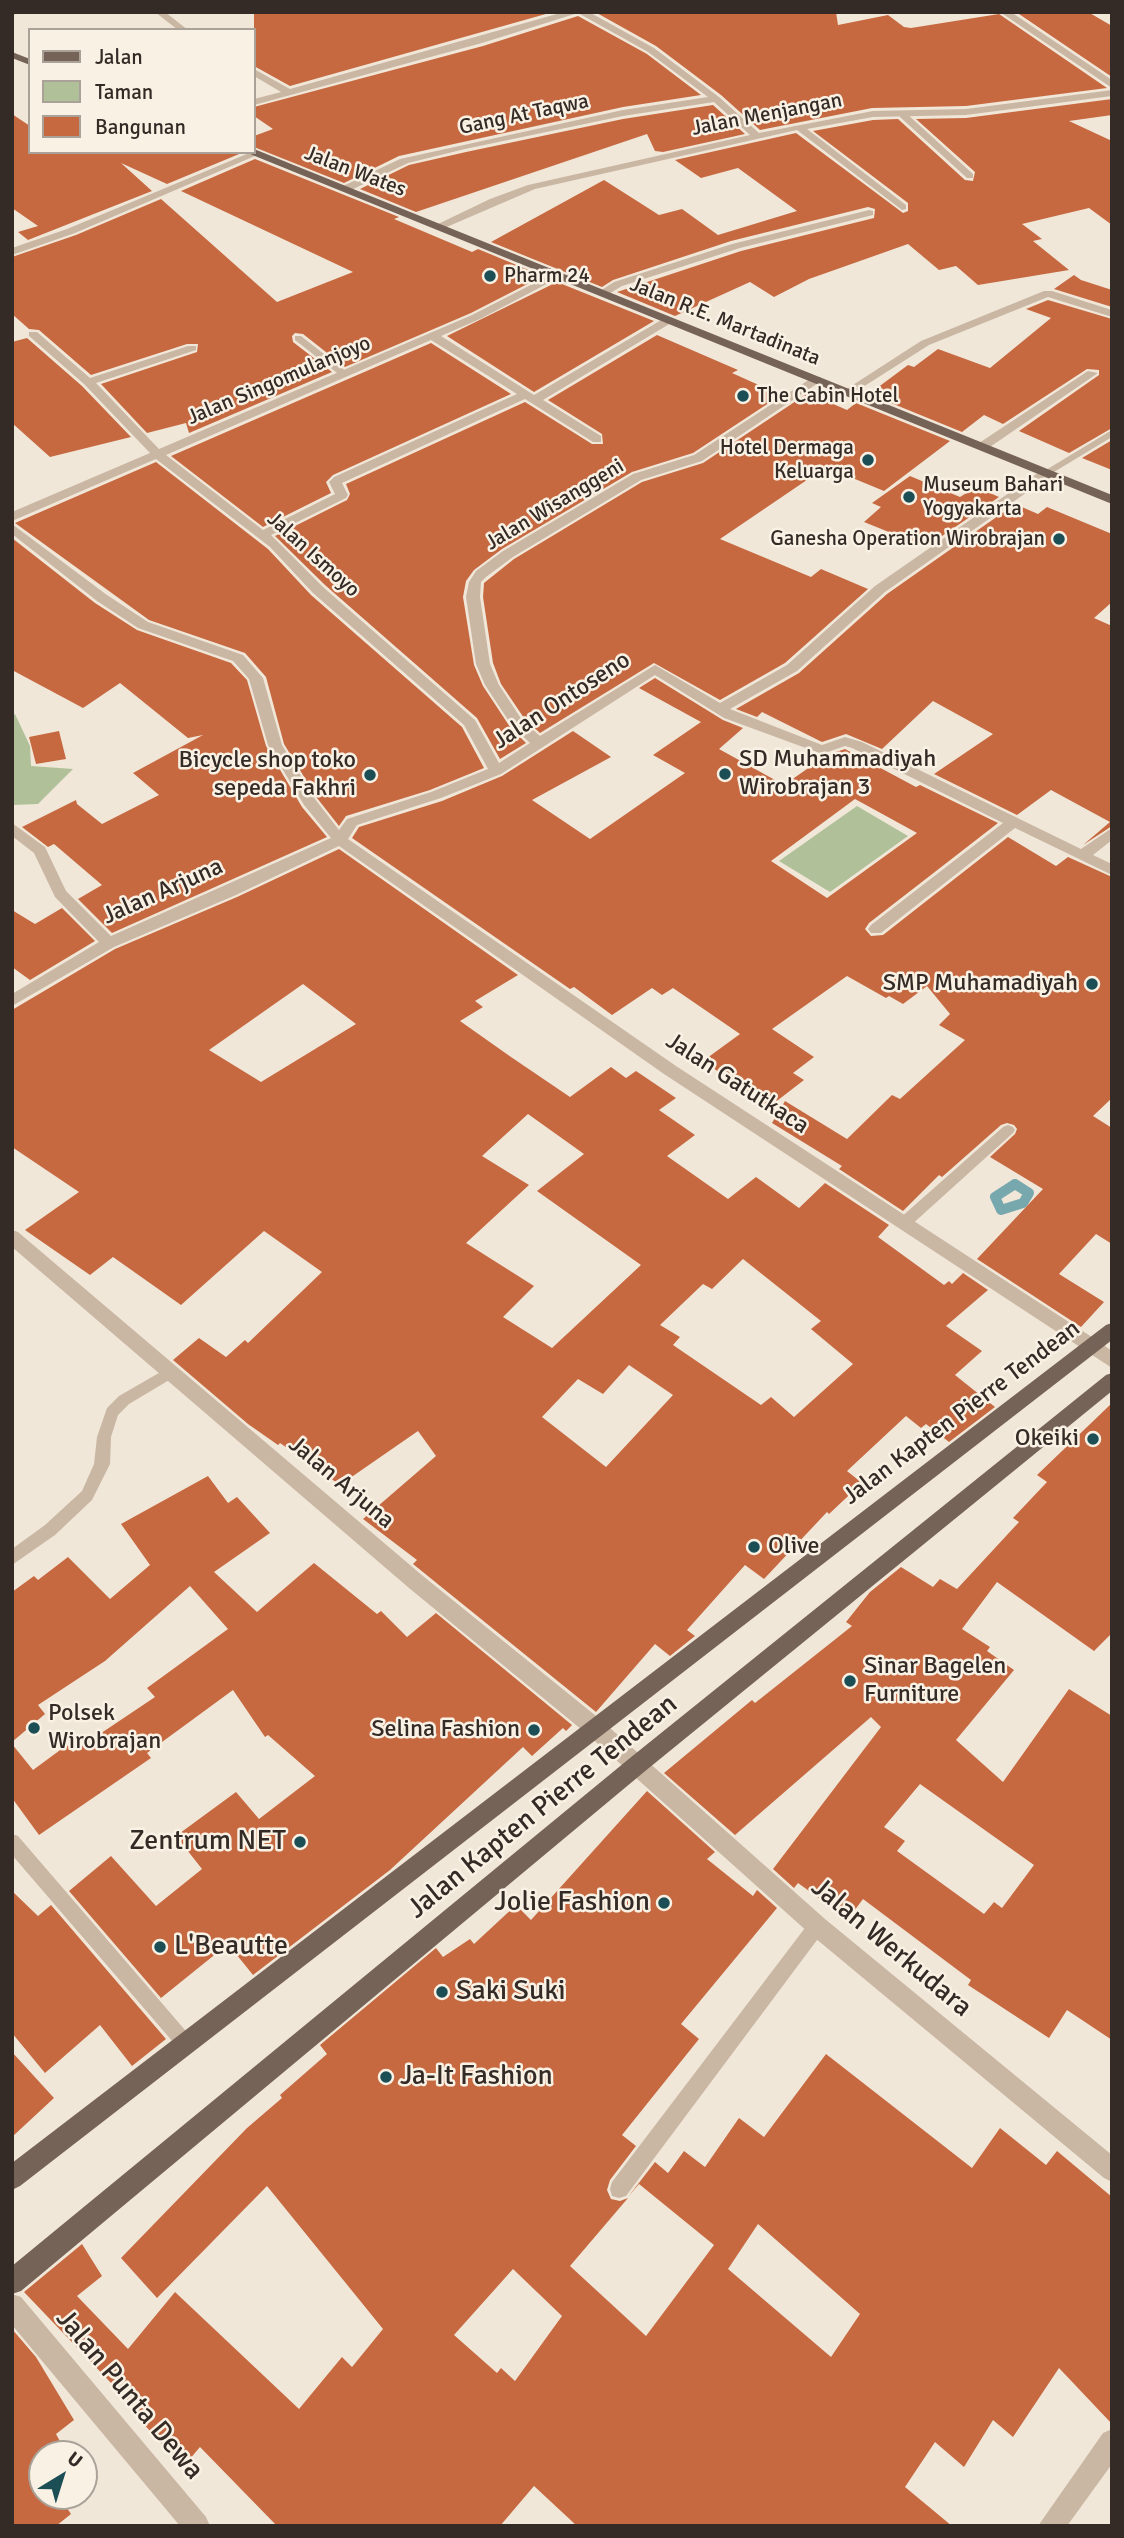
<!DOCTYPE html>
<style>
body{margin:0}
#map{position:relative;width:1124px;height:2538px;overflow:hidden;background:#f1e7d8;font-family:Signika,sans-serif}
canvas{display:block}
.frame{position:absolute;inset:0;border:14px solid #342b26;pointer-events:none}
.legend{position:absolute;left:28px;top:28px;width:228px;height:126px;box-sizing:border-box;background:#f9f1e4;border:2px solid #aaa298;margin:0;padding:9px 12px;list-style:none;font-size:21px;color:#342b26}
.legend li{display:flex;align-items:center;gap:14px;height:35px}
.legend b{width:35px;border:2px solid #aaa298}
.north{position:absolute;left:28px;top:2440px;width:70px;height:70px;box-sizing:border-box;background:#f9f1e4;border:2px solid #aaa298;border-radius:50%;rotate:38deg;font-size:19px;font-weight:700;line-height:28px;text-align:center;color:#342b26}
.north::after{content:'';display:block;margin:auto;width:24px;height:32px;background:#1c4e55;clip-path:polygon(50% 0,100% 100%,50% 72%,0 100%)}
</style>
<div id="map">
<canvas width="1124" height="2538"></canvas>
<div class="frame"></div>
<ul class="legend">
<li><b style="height:9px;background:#766357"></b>Jalan</li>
<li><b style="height:19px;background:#b0c098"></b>Taman</li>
<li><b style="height:19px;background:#c66941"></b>Bangunan</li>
</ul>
<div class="north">U</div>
</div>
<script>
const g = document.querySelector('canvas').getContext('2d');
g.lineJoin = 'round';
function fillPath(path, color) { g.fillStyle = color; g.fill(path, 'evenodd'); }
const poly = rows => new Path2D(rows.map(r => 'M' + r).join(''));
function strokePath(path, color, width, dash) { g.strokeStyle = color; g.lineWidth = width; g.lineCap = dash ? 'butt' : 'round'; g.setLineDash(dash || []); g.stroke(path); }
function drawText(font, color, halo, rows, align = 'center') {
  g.font = font + ' Signika,sans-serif'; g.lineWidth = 5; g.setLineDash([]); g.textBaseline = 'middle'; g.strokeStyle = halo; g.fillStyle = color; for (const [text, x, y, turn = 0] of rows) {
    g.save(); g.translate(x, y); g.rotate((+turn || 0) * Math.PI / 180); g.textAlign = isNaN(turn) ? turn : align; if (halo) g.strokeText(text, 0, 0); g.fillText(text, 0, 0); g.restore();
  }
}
fillPath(poly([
 [15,714,30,746,31,766,73,769,38,804,12,805,12,715],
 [857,806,908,836,830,892,779,861]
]), '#b0c098');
strokePath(poly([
 [1015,1184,1029,1193,1023,1203,1001,1210,995,1197,1015,1184]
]), '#77a8ae', 10);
fillPath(poly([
 [254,12,553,12,290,86,254,66],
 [595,12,836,12,838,25,888,15,904,27,911,28,999,14,1107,88,966,106,872,108,760,130,721,95,656,46],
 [1016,12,1088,12,1112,26,1112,77],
 [578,16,647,54,701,95,623,107,399,156,344,183,254,147,254,136,273,129,254,116,254,107,483,46],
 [1112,99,1112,115,1069,121,1112,141,1112,225,1089,208,1022,224,1042,239,1033,241,1069,270,978,285,956,266,939,270,908,244,809,279,774,297,750,282,675,316,617,292,741,251,874,218,875,209,868,207,731,241,613,280,602,287,491,242,604,180,659,215,682,209,718,235,797,211,738,168,701,178,675,160,796,133,903,213,908,211,908,203,813,131,873,120,898,119,965,180,973,181,975,172,916,119,966,118],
 [713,105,745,134,663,152,655,151,647,134,416,212,360,189,409,165,466,152,623,119],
 [12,114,30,126,30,152,244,152,167,184,121,163,152,191,28,240,18,232,38,226,12,208],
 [255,159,399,217,394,219,472,252,478,249,543,276,471,313,345,367,303,334,295,333,292,336,293,342,332,372,189,433,186,423,147,433,101,384,197,352,198,344,187,344,91,375,39,330,29,329,12,314,12,257,76,235,161,199,277,302,353,272,181,191],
 [1074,275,1081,280,1112,290,1112,307,1054,289],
 [557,282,654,321,534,392,447,336],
 [1048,300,1112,319,1112,428,1069,453,1019,431,1099,375,1099,370,1087,369,1003,424,984,415,962,432,869,394,908,365,914,367,938,349,990,368,1051,318,1026,309],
 [657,335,738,370,732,373,781,395,693,453,632,472,502,549,474,570,466,581,463,597,474,665,483,686,510,727,526,743,500,759,477,718,325,585,275,536,347,500,350,494,346,484,525,402,592,444,603,444,602,434,548,400],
 [27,338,82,386,131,437,50,457,12,423,12,342],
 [431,343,511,394,333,475,326,482,331,493,263,527,171,456],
 [808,393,847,410,856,403,950,441,884,491,826,467,720,539,811,577,821,569,868,589,785,663,720,700,654,663,540,733,524,718,501,684,493,663,483,597,484,583,514,559,642,482,703,463],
 [1112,440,1112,470,1082,458],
 [156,462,268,549,311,595,462,727,484,768,430,790,346,816,339,826,317,798,284,744,266,677,245,653,149,620,15,523],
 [910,476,960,497,976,487,999,497,926,547,864,522,881,507,872,503],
 [1015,504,1038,514,1047,507,1112,534,1112,602,1094,618,1112,626,1112,826,1083,845,1110,822,1051,790,1017,815,934,774,993,734,933,701,882,749,846,734,822,742,762,712,757,717,736,709,799,673,887,594],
 [12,538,95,603,137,630,231,663,247,680,266,746,302,807,327,837,112,933,78,899,102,885,54,844,48,847,22,827,76,800,77,804,102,824,159,795,133,773,203,735,188,738,120,683,83,708,12,670],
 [655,678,723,720,743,728,719,749,784,785,827,755,845,749,916,787,920,785,998,823,869,923,865,929,871,936,883,935,1008,837,1056,866,1068,857,1112,877,1112,1098,1093,1116,1112,1128,1112,1244,1096,1234,1059,1274,1104,1302,1081,1327,977,1259,1043,1189,990,1157,1015,1134,1017,1129,1014,1125,1007,1123,1001,1125,942,1177,939,1175,903,1211,839,1169,842,1166,772,1123,785,1101,847,1139,892,1095,900,1099,965,1040,939,1025,950,1014,927,986,903,1004,889,996,886,998,847,976,772,1029,814,1057,793,1073,804,1080,769,1107,703,1061,740,1034,673,988,662,995,652,988,612,1015,574,987,570,989,352,838,359,827,442,801,502,776,573,731,611,757,532,800,590,839,685,773,653,755,701,722,639,688],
 [855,799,917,833,827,898,771,861],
 [59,731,66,759,36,764,29,737],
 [339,849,518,975,475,1001,483,1007,460,1021,511,1057,570,1097,611,1067,626,1078,636,1071,676,1098,659,1110,695,1135,667,1156,728,1199,756,1177,799,1208,825,1183,889,1225,878,1237,944,1285,949,1281,952,1284,963,1273,988,1290,946,1326,982,1351,955,1375,995,1407,949,1442,926,1424,921,1428,906,1416,847,1471,862,1483,829,1514,827,1512,764,1579,745,1565,687,1630,695,1636,670,1656,655,1644,596,1712,413,1564,417,1560,363,1519,436,1456,418,1431,340,1485,280,1443,278,1445,248,1424,173,1360,199,1338,226,1357,245,1340,248,1343,322,1272,264,1231,181,1305,113,1257,90,1275,25,1230,79,1192,12,1147,12,1010,115,949,237,897],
 [303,984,356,1024,261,1082,209,1050],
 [528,1114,584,1154,537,1191,641,1265,552,1348,503,1317,534,1286,466,1243,529,1185,482,1156],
 [743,1259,821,1321,811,1329,853,1364,794,1417,771,1397,761,1405,673,1345,680,1337,660,1325,703,1284,712,1289],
 [629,1365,673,1395,606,1467,542,1417,578,1379,603,1394],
 [62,908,95,941,30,980,12,967,12,910,35,924],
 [1112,1403,1112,1633,1094,1651,997,1582,962,1629,990,1647,987,1651,1014,1670,956,1740,1003,1782,1069,1689,1112,1716,1112,2040,1067,2010,1049,2038,968,1985,971,1980,863,1899,848,1919,798,1883,794,1888,773,1869,881,1727,871,1717,735,1835,664,1773,752,1700,755,1703,852,1626,846,1622,870,1592,901,1567,933,1587,940,1579,957,1589,1019,1522,1013,1518,1047,1482,1037,1475],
 [920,1784,1034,1865,1002,1908,994,1902,984,1914,897,1851,905,1841,884,1827],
 [208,1476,228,1503,237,1497,270,1533,214,1572,257,1612,314,1563,377,1614,381,1611,407,1637,436,1613,572,1725,566,1731,563,1728,532,1756,523,1747,390,1870,253,1975,228,1944,161,1998,69,1891,111,1856,156,1906,202,1869,176,1836,236,1792,259,1819,315,1776,268,1735,265,1737,233,1690,147,1753,151,1758,39,1835,12,1798,12,1744,33,1770,67,1745,73,1752,155,1697,147,1688,228,1629,190,1586,105,1661,38,1705,45,1714,12,1742,12,1592,34,1576,38,1580,68,1557,110,1599,150,1565,121,1524],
 [647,1791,715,1852,707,1859,753,1896,757,1890,777,1908,681,2024,699,2039,622,2135,636,2146,610,2180,607,2190,611,2199,620,2201,628,2198,570,2266,646,2336,714,2245,639,2184,628,2197,655,2162,668,2173,684,2151,705,2167,739,2118,764,2137,826,2054,972,2168,1000,2128,1046,2165,1057,2151,1112,2197,1112,2424,1059,2368,1013,2437,993,2420,964,2467,935,2442,905,2487,952,2526,577,2526,534,2486,500,2526,277,2526,200,2447,183,2467,130,2409,133,2406,24,2292,82,2244,102,2276,77,2296,128,2349,175,2292,299,2409,342,2357,352,2367,383,2329,267,2186,157,2298,121,2258,247,2128,282,2098,280,2095,327,2054,320,2045,436,1948,443,1957,470,1939,474,1944,516,1905,531,1920],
 [758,2224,860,2314,831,2357,728,2269],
 [513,2269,562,2316,515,2381,501,2368,497,2373,454,2335],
 [12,1891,38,1916,51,1905,166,2039,132,2066,100,2025,45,2073,12,2033],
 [12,2052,54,2098,12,2137],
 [12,2329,36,2357,74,2420,56,2434,67,2454,42,2454,42,2496,77,2496,65,2505,71,2514,56,2526,12,2526]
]), '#c66941');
fillPath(poly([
 [900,113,906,113,973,174,973,178,967,178,900,117,900,113],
 [295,336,301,336,347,372,347,376,341,376,295,340,295,336],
 [1112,430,1112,437,1049,475,1041,473,1112,430],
 [1008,1125,1013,1127,1015,1130,1013,1133,909,1227,899,1227,897,1223,899,1219,1003,1127,1008,1125],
 [171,1366,176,1368,178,1372,176,1376,129,1404,118,1415,111,1437,110,1464,92,1500,55,1535,12,1565,12,1549,45,1525,82,1491,94,1464,97,1437,107,1408,119,1396,171,1366],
 [12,1834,18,1836,191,2037,194,2043,191,2049,185,2052,179,2049,12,1855,12,1834],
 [817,1918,823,1920,826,1926,823,1932,626,2196,619,2198,612,2196,610,2189,612,2182,811,1920,817,1918]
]), '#c9b7a4');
fillPath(poly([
 [12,12,19,12,12,16,12,12],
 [155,12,165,12,188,30,178,30,155,12],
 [564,12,589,12,654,48,719,97,759,133,873,111,966,109,1112,90,1112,96,966,115,873,117,807,129,906,205,906,209,902,210,797,130,535,189,442,229,438,228,438,224,490,199,528,185,750,135,714,102,623,116,465,149,408,163,349,191,341,191,341,187,400,159,623,110,708,97,648,52,578,13,482,43,254,105,254,99,281,92,254,76,254,69,290,89,564,12],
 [1000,12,1011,12,1112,80,1112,88,1000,12],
 [254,151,262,153,75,233,12,255,12,248,67,229,254,151],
 [869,210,873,211,873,215,740,248,622,286,607,295,597,293,614,282,732,244,869,210],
 [558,271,563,274,562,276,480,319,441,336,534,395,663,319,671,319,671,323,543,400,601,436,601,442,593,442,525,399,342,483,348,495,346,498,271,535,323,587,475,720,499,763,530,743,512,726,485,685,476,664,466,597,469,582,476,571,503,551,633,474,694,455,813,377,821,377,821,381,702,461,641,480,513,557,486,577,481,582,480,597,490,664,499,685,522,720,540,736,655,665,720,703,787,665,875,586,1042,470,1050,470,1050,476,885,592,797,671,730,709,822,745,845,737,862,742,1081,849,1112,828,1112,840,1093,855,1112,864,1112,875,1015,828,881,933,871,933,868,929,871,925,1003,823,852,748,845,746,822,754,724,718,655,675,501,774,441,798,357,825,348,839,676,1066,1098,1341,1112,1351,1112,1368,664,1074,339,846,236,895,114,947,12,1006,12,994,99,942,55,897,34,853,12,836,12,823,45,847,66,891,111,936,331,838,304,805,268,745,249,679,233,661,138,628,97,601,12,534,12,524,107,595,148,622,243,655,263,678,282,745,315,799,339,830,347,819,431,792,488,769,464,725,313,593,270,547,156,459,12,521,12,512,150,453,84,384,29,336,29,332,37,332,90,378,188,346,196,346,196,350,96,383,159,449,472,315,558,271],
 [431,340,517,394,334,477,329,482,335,494,263,530,166,455,431,340],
 [1044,291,1052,291,1112,310,1112,317,1048,297,929,345,852,394,842,392,921,341,1044,291],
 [1088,371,1098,373,987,449,979,449,979,443,1088,371],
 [12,1230,18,1232,423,1576,601,1720,825,1919,1112,2155,1112,2182,1104,2178,809,1933,587,1734,409,1588,12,1247,12,1230],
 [12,2294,21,2297,206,2517,210,2526,180,2526,12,2325,12,2294],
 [1112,2429,1112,2464,1067,2526,1038,2526,1103,2433,1112,2429]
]), '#c9b7a4');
fillPath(poly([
 [12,52,30,59,30,65,12,58,12,52],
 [254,149,1112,495,1112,504,250,154,249,152,254,152,254,149],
 [1112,1323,1112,1340,20,2186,12,2190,12,2163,1106,1325,1112,1323],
 [1112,1373,1112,1391,644,1772,21,2291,12,2294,12,2266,630,1758,1106,1375,1112,1373]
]), '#766357');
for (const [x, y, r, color] of [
 [490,276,7,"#1c4e55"],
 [743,396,7,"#1c4e55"],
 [868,460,7,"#1c4e55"],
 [909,497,7,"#1c4e55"],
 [1059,539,7,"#1c4e55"],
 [725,774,7,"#1c4e55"],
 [370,775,7,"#1c4e55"],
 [1092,984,7,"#1c4e55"],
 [1093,1439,7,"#1c4e55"],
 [754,1547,7,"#1c4e55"],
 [850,1681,7,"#1c4e55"],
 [34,1728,7,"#1c4e55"],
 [534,1730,7,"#1c4e55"],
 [300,1842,7,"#1c4e55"],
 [664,1903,7,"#1c4e55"],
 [160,1947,7,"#1c4e55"],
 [442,1992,7,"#1c4e55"],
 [386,2077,7,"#1c4e55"]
]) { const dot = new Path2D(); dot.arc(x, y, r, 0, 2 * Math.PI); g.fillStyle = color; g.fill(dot); strokePath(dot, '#f9f1e4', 2.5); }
drawText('21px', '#342b26', '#f9f1e4', [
 ["Gang At Taqwa",524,115,-12],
 ["Jalan Menjangan",767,115,-11],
 ["Jalan Wates",355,172,21],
 ["Jalan R.E. Martadinata",725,322,22],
 ["Jalan Singomulanjoyo",279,381,-23],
 ["Jalan Wisanggeni",555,505,-31],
 ["Jalan Ismoyo",313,555,42]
]);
drawText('21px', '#342b26', '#f9f1e4', [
 ["Pharm 24",504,276],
 ["The Cabin Hotel",757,396],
 ["Hotel Dermaga",854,448,"right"],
 ["Keluarga",854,472,"right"],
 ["Museum Bahari",923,485],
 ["Yogyakarta",923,509],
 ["Ganesha Operation Wirobrajan",1045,539,"right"]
], 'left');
drawText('24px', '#342b26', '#f9f1e4', [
 ["Jalan Ontoseno",562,701,-33],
 ["Jalan Arjuna",163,892,-24],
 ["Jalan Gatutkaca",737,1084,33],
 ["Jalan Kapten Pierre Tendean",962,1413,-37],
 ["Jalan Arjuna",341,1483,40]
]);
drawText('24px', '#342b26', '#f9f1e4', [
 ["SD Muhammadiyah",739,760],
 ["Wirobrajan 3",739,788],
 ["Bicycle shop toko",356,761,"right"],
 ["sepeda Fakhri",356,789,"right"],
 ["SMP Muhamadiyah",1078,984,"right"],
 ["Okeiki",1079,1439,"right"],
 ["Olive",768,1547],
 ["Sinar Bagelen",864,1667],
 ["Furniture",864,1695],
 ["Polsek",48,1714],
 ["Wirobrajan",48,1742],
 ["Selina Fashion",520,1730,"right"]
], 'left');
drawText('28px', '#342b26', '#f9f1e4', [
 ["Jalan Kapten Pierre Tendean",543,1807,-39],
 ["Jalan Werkudara",891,1948,40],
 ["Jalan Punta Dewa",129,2395,50]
]);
drawText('28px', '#342b26', '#f9f1e4', [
 ["Zentrum NET",286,1842,"right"],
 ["Jolie Fashion",650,1903,"right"],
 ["L'Beautte",174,1947],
 ["Saki Suki",456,1992],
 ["Ja-It Fashion",400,2077]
], 'left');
</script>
